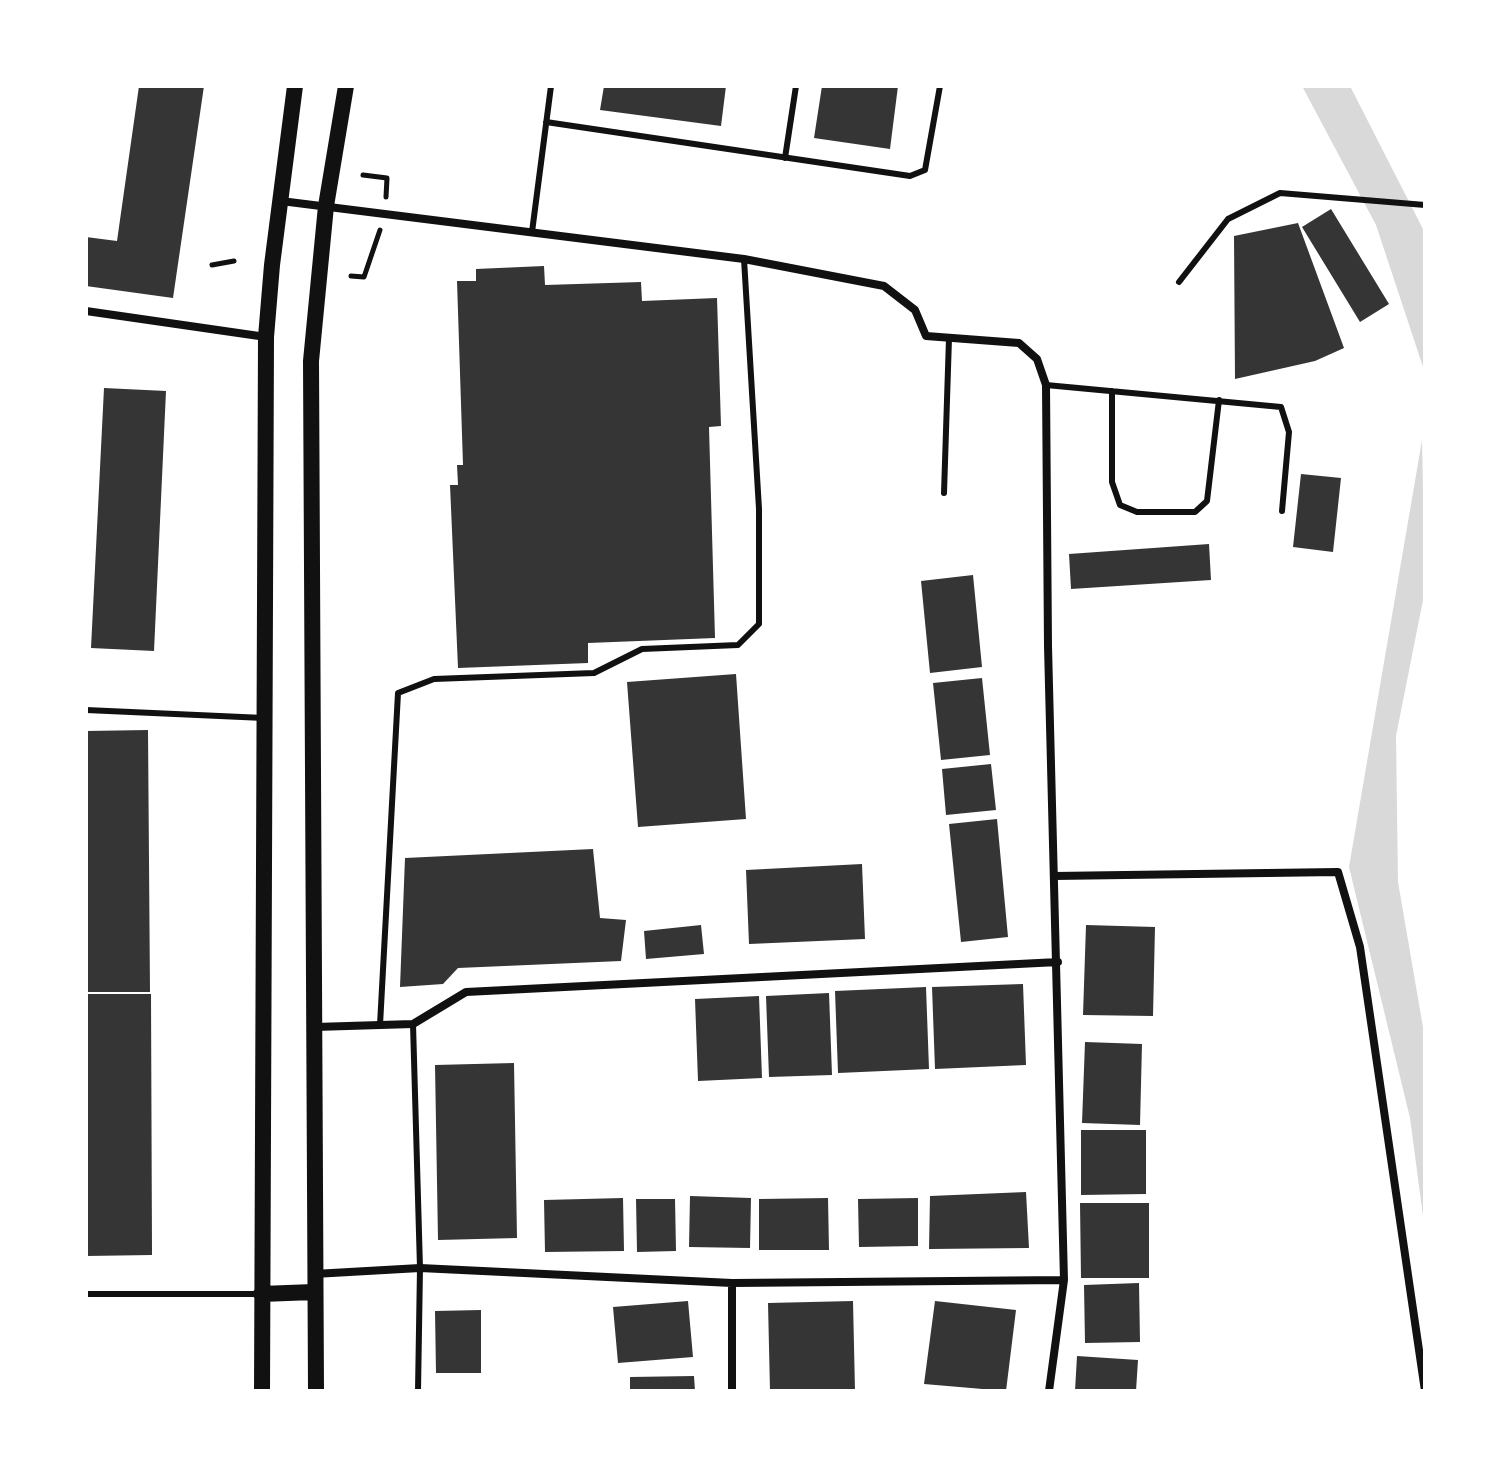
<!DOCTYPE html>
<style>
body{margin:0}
#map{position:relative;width:1511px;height:1477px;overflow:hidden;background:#fff;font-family:Lato,sans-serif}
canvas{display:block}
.frame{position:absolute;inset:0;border:88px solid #fff;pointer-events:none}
</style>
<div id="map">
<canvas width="1511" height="1477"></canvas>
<div class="frame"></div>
</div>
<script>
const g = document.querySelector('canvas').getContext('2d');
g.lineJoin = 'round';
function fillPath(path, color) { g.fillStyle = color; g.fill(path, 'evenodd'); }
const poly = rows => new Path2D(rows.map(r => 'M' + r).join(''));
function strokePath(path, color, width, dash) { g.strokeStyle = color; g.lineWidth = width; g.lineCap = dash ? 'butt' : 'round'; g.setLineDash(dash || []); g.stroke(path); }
fillPath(poly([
 [1302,86,1350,86,1425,233,1425,373,1376,225],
 [1422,440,1425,590,1396,736,1398,882,1425,1039,1425,1231,1410,1118,1349,867]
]), '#d9d9d9');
fillPath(poly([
 [139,86,204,86,173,298,86,286,86,237,117,241],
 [604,86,726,86,721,126,600,110],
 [822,86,898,86,890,149,814,138],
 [1331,209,1389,304,1360,322,1302,227],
 [1298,223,1344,348,1315,361,1235,379,1234,236],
 [544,266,545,285,641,282,642,301,717,298,721,426,709,427,715,638,588,643,588,663,458,668,450,485,458,485,457,465,463,465,457,281,476,281,476,269],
 [104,388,166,391,154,651,91,648],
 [1301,474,1341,478,1333,552,1293,547],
 [1209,544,1211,580,1071,589,1069,554],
 [973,575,982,667,930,673,921,581],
 [736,674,746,819,638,827,627,682],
 [982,678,990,755,941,760,933,683],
 [148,730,150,992,86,992,86,731],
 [991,764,996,810,946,815,942,769],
 [997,819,1008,937,961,942,949,824],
 [593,849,600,918,626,920,621,961,458,968,443,984,400,987,405,858],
 [862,864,865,939,749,944,746,870],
 [701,925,704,954,646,959,644,931],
 [1086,925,1155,927,1153,1016,1083,1015],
 [1023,984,1026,1065,935,1069,932,987],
 [926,987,929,1069,838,1073,835,991],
 [829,993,832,1075,769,1077,766,996],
 [86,994,151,994,152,1255,86,1256],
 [759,996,762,1078,698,1081,695,999],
 [1085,1042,1142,1044,1140,1125,1082,1123],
 [514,1063,517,1238,438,1240,435,1065],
 [1081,1130,1146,1130,1146,1194,1081,1195],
 [1026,1192,1029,1248,929,1249,930,1196],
 [690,1196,751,1198,750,1248,689,1247],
 [623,1198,624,1251,545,1252,544,1200],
 [828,1198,829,1250,759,1250,759,1199],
 [918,1198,918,1246,859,1247,858,1199],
 [636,1199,675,1199,676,1251,637,1252],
 [1080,1203,1149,1203,1149,1278,1081,1278],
 [1139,1283,1140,1342,1085,1343,1084,1285],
 [688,1301,693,1357,618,1363,613,1307],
 [853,1301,855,1391,770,1391,768,1303],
 [935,1301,1016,1310,1006,1391,924,1384],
 [481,1310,481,1373,436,1373,435,1311],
 [1077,1356,1138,1360,1136,1391,1075,1391],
 [694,1376,695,1391,630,1391,630,1377]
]), '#353535');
strokePath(poly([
 [363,175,387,178,386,197],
 [212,265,234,261],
 [351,276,364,277,380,230]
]), '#111', 5);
strokePath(poly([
 [546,122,910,176,925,170,940,86],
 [785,158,796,86],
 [532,232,551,86],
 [1179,282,1228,219,1280,193,1425,205],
 [1046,385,1281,407,1289,432,1282,511],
 [1112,391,1112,482,1120,505,1137,512,1195,512,1207,501,1219,400],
 [944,493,949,338],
 [86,710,264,718],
 [413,1024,420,1268,418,1391],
 [380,1025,398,693,434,679,594,673,642,649,738,645,759,624,759,509,744,259],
 [86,1294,261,1294]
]), '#111', 6);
strokePath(poly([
 [281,201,744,259,884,286,915,310,926,336,1019,343,1037,359,1046,385,1048,646,1064,1280,1049,1391],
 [86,311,266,337],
 [1054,876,1338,872,1360,947,1425,1391],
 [315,1027,413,1024,466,992,1058,962],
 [314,1274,420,1268,732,1283,1064,1280],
 [732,1283,732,1391]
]), '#111', 8);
strokePath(poly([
 [261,1294,314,1292],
 [262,1391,266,337,272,265,295,86],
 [316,1391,311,361,326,206,346,86]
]), '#111', 16);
</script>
